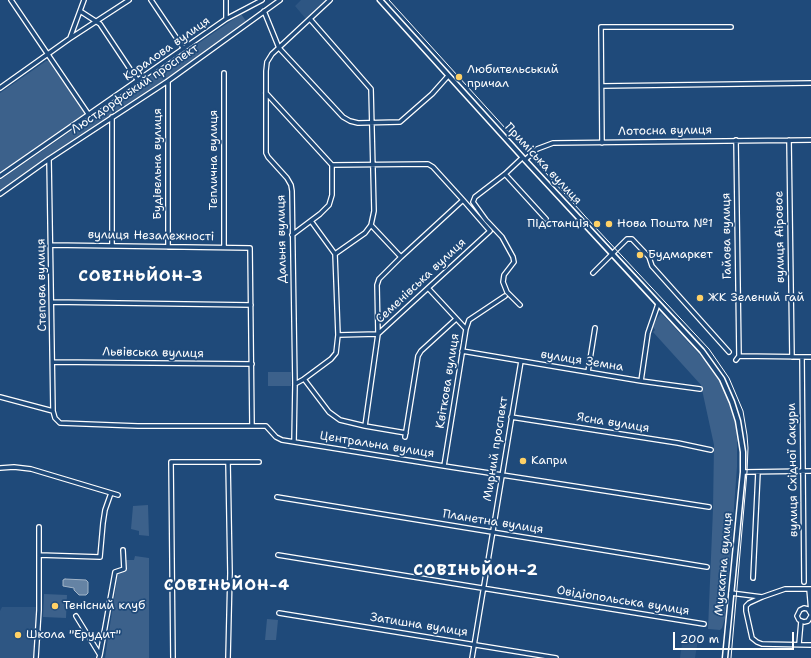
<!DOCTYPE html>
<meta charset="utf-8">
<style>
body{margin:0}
#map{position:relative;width:811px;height:658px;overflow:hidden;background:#1f4a7a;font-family:"Shantell Sans",sans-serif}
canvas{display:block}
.scale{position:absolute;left:673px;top:632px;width:121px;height:18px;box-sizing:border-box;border:2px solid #fff;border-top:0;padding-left:5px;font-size:12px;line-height:14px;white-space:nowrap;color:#fff;-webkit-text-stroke:3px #1f4a7a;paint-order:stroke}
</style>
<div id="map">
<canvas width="811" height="658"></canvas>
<div class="scale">200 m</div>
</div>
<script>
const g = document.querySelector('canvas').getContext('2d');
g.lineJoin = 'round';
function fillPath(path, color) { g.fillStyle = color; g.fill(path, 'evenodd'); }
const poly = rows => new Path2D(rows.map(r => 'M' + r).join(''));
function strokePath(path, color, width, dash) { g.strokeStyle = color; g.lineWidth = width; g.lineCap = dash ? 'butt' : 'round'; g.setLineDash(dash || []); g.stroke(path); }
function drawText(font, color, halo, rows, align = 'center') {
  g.font = font + ' "Shantell Sans",sans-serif'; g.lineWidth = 3.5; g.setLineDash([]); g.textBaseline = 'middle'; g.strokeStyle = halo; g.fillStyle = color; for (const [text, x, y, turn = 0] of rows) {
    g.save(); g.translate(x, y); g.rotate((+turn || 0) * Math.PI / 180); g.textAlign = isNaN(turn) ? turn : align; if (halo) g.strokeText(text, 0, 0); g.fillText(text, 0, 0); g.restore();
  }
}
fillPath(poly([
 [301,0,328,0,306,19,295,6],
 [2,607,38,607,35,658,0,658,0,611],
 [683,637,698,640,695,658,680,658]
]), '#2e5683');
fillPath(poly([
 [241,14,246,21,185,66,0,191,0,180],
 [46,61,49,61,85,111,85,114,0,173,0,93],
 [661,313,714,370,721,381,726,395,735,422,737,439,737,467,730,560,726,592,725,618,722,628,720,630,708,629,713,509,714,445,701,385,653,332,655,330,653,327,656,320],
 [268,372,291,372,291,386,268,386],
 [148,505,149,536,139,535,139,531,131,529,133,506],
 [135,556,149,558,149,658,105,658,118,573,127,570,125,560,134,560],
 [44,594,67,595,66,618,43,617],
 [267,619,278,620,276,640,265,640]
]), '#3c618b');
const water = poly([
 [65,579,86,580,88,582,88,593,86,595,79,595,74,590,74,588,63,586,63,580,65,579]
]);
fillPath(water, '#6583a4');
strokePath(water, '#a3b5c8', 1);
const minor = poly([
 [11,0,89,115],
 [151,0,184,49],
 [80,11,100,24,138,81],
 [264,11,279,48,343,117,350,121,358,123,400,122,432,94,448,76],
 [226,19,226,0],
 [70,38,84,0],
 [168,81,168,247],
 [602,86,811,83],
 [0,88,69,39,129,0],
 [266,93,332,165,428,164,433,167,463,200,490,231,378,334,338,335],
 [736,140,739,356],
 [789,140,792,357],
 [602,143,601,27,731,27],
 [49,159,53,411,55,418,60,423,138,426,266,426,276,437,282,440,444,466,709,507],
 [525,160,537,149,553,143,811,140],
 [505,174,546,219],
 [0,176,226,19,262,0],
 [0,194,49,159,168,81,280,0],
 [311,221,335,254],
 [371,225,401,257],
 [292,235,320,214,329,205,332,195,332,165],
 [51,245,250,248,252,426],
 [112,246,112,117],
 [224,247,224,73],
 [593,273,627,239,632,239,649,257,652,266,729,352],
 [428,288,466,329,444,466],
 [52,302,251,305],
 [520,305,507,292,503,282,504,275,514,262,513,257,502,237,486,220,473,202,475,197,505,174,522,158],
 [466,329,469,320,505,296],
 [462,351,641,381,700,389],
 [802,357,804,582],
 [736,360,739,356,811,357],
 [53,362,252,364],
 [588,372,595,328],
 [304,379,329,412,340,420,365,426,406,433],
 [641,381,648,333,658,304],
 [295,384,304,379,331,359,336,353,338,335,335,254,365,233,371,225,374,211,371,89,310,19],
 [0,397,53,411],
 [511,417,678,443,711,450],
 [365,426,378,334,377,285,379,279,401,257,463,200],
 [405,437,418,356,421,351,456,319],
 [294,442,295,384,292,191,291,185,287,178,268,157,266,153,266,71,267,62,272,54,330,0],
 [228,462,230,573,228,658],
 [0,468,14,467,31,469,118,495],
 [743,472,811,471],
 [277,497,707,567],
 [39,555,100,557,103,523,105,510,111,493],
 [278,555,704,624],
 [753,578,758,472],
 [809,589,811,612],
 [811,589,785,589,762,597,749,603,746,606,746,611,752,638,757,642,762,644,811,645],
 [731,593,762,597],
 [279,613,556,658],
 [811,614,808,609,804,608,800,610,797,616,799,620,804,622,808,621,811,616],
 [76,616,100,655,99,658],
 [799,644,801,621],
 [100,655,115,572,124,569,123,550],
 [36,658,39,610,39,527],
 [173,658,171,462,259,462],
 [472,658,521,361]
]);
const tertiary = poly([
 [380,0,525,160,629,272,702,351,722,379,732,402,738,421,743,452,743,472,725,658]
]);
strokePath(minor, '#fff', 6);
strokePath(tertiary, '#fff', 7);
strokePath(minor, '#1f4a7a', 3.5);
strokePath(tertiary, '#1f4a7a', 4);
strokePath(poly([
 [389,0,594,226,709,349,729,378,743,411,747,435,748,448,747,472,731,658]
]), '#fff', 1);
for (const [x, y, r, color] of [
 [459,77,4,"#ffd166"],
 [597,224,4,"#ffd166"],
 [609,224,4,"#ffd166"],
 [640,255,4,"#ffd166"],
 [700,298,4,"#ffd166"],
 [523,461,4,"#ffd166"],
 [55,606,4,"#ffd166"],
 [18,635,4,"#ffd166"]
]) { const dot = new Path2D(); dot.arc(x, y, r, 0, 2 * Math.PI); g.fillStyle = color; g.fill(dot); strokePath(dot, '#1f4a7a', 1.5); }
drawText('12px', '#fff', '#1f4a7a', [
 ["Коралова вулиця",167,49,-35],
 ["Люстдорфський проспект",135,89,-34],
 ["Лотосна вулиця",665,131,-1],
 ["Теплична вулиця",214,160,-90],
 ["Будівельна вулиця",158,164,-90],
 ["Приміська вулиця",543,164,47],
 ["вулиця Незалежності",151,236,1],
 ["Гайова вулиця",727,236,-91],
 ["вулиця Аіровое",780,237,-91],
 ["Дальня вулиця",282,239,-91],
 ["Семенівська вулиця",421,281,-43],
 ["Степова вулиця",42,285,-91],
 ["Львівська вулиця",153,353,1],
 ["вулиця Земна",582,361,9],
 ["Квіткова вулиця",448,381,-81],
 ["Ясна вулиця",613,423,9],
 ["Центральна вулиця",377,445,9],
 ["Мирний проспект",496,449,-81],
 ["вулиця Східної Сакури",793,470,-91],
 ["Планетна вулиця",493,522,9],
 ["Мускатна вулиця",724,564,-85],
 ["Овідіопольська вулиця",623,601,9],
 ["Затишна вулиця",419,625,9]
]);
drawText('12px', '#fff', '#1f4a7a', [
 ["Любительський",467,70],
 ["причал",467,84],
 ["Підстанція",589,224,"right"],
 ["Нова Пошта №1",617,224],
 ["Будмаркет",648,255],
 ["ЖК Зелений гай",708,298],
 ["Капри",531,461],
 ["Тенісний клуб",63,606],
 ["Школа \"Ерудит\"",26,635]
], 'left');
g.letterSpacing = '1px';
drawText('bold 16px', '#fff', '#1f4a7a', [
 ["СОВІНЬЙОН-3",141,277],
 ["СОВІНЬЙОН-2",476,571],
 ["СОВІНЬЙОН-4",227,586]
]);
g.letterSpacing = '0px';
</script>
